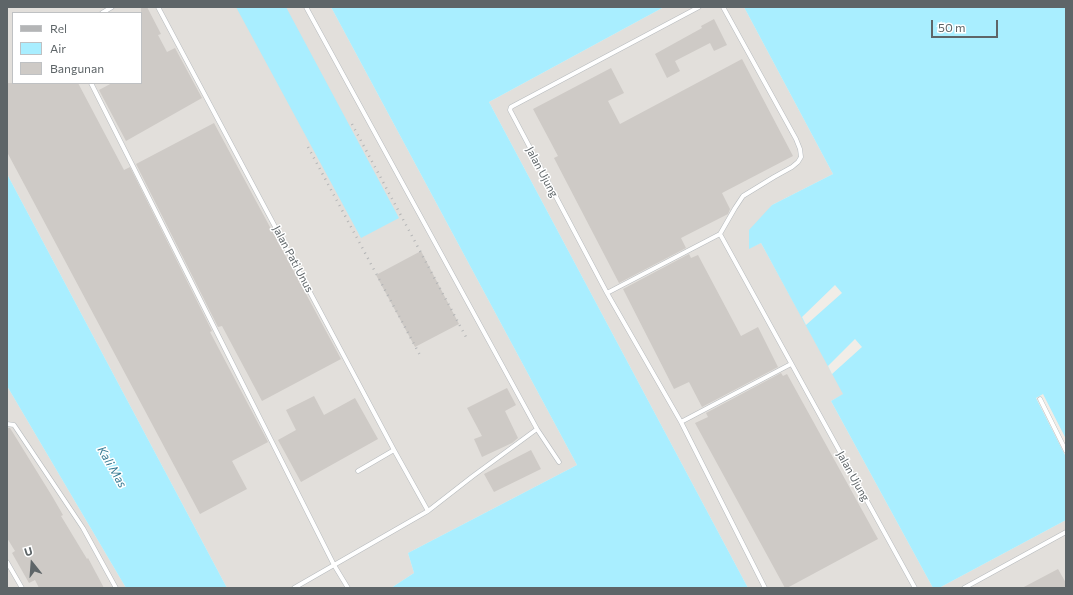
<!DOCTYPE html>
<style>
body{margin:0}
#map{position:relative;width:1073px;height:595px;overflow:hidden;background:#f1ede7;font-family:Commissioner,sans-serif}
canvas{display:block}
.frame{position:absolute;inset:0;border:8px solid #5e6568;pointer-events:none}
.legend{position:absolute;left:12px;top:12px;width:130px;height:72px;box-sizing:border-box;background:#fff;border:1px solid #bfc1c3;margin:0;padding:5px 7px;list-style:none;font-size:12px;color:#5e6568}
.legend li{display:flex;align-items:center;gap:8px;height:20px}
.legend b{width:20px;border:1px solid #bfc1c3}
.north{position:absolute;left:12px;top:543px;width:40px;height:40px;-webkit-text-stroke:3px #fff;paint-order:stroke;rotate:343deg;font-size:11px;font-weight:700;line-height:16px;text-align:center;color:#5e6568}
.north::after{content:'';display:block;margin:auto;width:14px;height:18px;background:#5e6568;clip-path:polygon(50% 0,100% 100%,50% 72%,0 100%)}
.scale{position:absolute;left:931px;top:20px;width:67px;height:18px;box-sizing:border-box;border:2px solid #5e6568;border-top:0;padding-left:5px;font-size:12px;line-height:14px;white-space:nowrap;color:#5e6568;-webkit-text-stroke:3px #fff;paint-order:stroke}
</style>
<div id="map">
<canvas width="1073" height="595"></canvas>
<div class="frame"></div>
<ul class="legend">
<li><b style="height:5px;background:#b4b5b6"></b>Rel</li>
<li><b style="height:11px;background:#a9eeff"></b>Air</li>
<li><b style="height:11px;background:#cecac6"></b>Bangunan</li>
</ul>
<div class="north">U</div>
<div class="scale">50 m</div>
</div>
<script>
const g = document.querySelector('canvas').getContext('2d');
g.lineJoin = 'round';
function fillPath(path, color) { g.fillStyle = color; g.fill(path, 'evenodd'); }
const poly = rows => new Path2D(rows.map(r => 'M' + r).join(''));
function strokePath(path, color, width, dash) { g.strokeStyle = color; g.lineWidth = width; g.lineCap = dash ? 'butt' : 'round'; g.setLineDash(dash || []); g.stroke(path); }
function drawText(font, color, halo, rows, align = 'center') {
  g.font = font + ' Commissioner,sans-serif'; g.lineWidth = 3; g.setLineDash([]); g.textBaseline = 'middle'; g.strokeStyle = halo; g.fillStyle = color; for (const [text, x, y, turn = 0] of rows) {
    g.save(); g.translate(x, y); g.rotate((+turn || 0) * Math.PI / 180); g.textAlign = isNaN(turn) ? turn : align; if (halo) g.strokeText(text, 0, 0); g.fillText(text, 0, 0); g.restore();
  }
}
fillPath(poly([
 [7,7,331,7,577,465,408,553,414,573,391,588,227,588,7,174],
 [13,13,141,13,141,83,13,83],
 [664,7,744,7,833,174,772,205,749,248,761,243,844,394,831,401,933,588,748,588,489,102],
 [7,386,126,588,7,588],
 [1066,520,1066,588,939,588]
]), '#e2dfdb');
fillPath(poly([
 [236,7,286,7,399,218,361,238],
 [331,7,664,7,489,102,748,588,391,588,414,573,408,553,577,465],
 [744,7,1066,7,1066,520,939,588,933,588,831,401,843,394,761,243,749,249,749,230,772,205,833,174],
 [7,174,227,588,126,588,7,386]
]), '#a9eeff');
fillPath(poly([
 [835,285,842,293,806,325,802,317],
 [855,339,862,347,832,374,828,366],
 [1043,394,1066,439,1066,457,1036,398]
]), '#f1ede7');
fillPath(poly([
 [141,7,147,7,161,34,158,35,167,52,175,48,202,98,126,141,99,90,112,83,141,83],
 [714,19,727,45,714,51,710,43,675,61,680,71,667,78,655,54,702,28,701,26],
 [742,59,793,156,722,193,730,209,728,214,681,238,686,248,619,283,554,158,558,156,533,109,611,68,624,93,608,101,620,124],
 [7,83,78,83,124,170,130,167,212,331,210,332,268,442,232,461,247,489,200,514,7,152],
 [214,123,341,359,262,401,222,326,218,327,136,164],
 [421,251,459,324,415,347,376,275],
 [689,254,691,258,698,255,741,336,758,327,778,367,702,407,689,382,674,389,623,289],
 [781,373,783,376,787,374,878,539,787,588,785,588,695,423,708,417,706,413],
 [507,388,516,405,505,411,518,438,512,443,482,457,474,439,482,436,467,408],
 [314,396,324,415,355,398,378,439,301,482,278,440,296,430,286,410],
 [7,428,10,428,52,496,63,515,61,516,87,559,88,558,104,588,39,588,35,580,29,583,12,553,15,551,7,538],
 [531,450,541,469,494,492,484,474],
 [1058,569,1066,583,1066,588,1022,588]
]), '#cecac6');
const service = poly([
 [158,7,394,450,428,511],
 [699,7,511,107,510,110,607,293,681,422,791,364],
 [723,7,796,139,800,149,801,157,798,162,792,167,774,177,743,196,735,208,720,234,915,588],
 [102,13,112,7],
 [91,83,334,565,348,588],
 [607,293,720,234],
 [1040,399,1066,451],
 [681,422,765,588],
 [7,424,14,425,83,528,116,588],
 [537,429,559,462],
 [358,471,394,450],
 [7,562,22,588],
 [294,588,428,511,473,476,537,429,306,7],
 [964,588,1066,532]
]);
strokePath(service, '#b7bbbe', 5);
strokePath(service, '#fff', 4);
strokePath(poly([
 [352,124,466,337],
 [308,147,421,357]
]), '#b4b5b6', 2.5, [1, 5]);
drawText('11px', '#5e6568', '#fff', [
 ["Jalan Ujung",542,172,62],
 ["Jalan Pati Unus",293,259,62],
 ["Jalan Ujung",853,476,61]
]);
drawText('italic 12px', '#357992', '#fff', [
 ["Kali Mas",112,467,60]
]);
</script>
